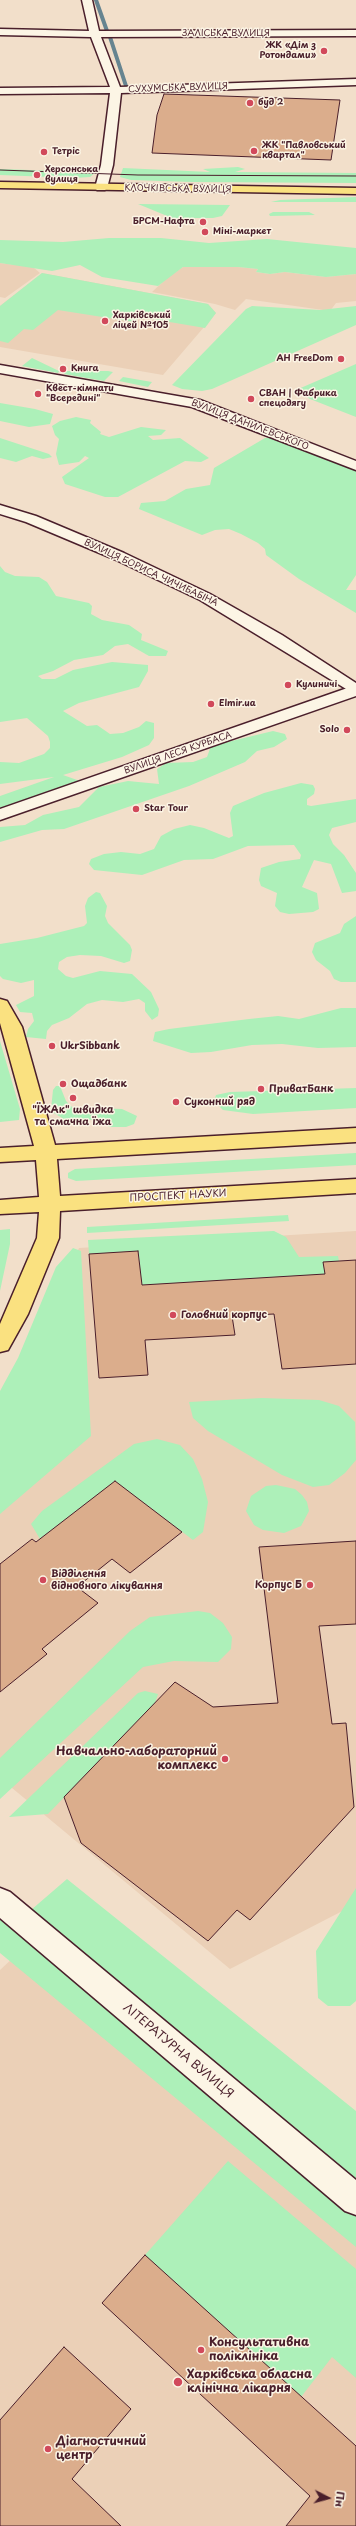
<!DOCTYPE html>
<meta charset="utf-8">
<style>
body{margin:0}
#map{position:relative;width:356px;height:2526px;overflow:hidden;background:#f2dfca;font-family:"Playpen Sans",sans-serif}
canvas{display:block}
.north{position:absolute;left:308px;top:2478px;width:40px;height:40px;-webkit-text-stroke:3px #fcf5e5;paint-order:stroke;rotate:96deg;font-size:11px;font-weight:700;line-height:16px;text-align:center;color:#4a1f2b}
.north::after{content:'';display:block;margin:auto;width:14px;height:18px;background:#4a1f2b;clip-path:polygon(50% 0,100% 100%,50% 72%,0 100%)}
</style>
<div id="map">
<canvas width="356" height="2526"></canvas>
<div class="north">Пн</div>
</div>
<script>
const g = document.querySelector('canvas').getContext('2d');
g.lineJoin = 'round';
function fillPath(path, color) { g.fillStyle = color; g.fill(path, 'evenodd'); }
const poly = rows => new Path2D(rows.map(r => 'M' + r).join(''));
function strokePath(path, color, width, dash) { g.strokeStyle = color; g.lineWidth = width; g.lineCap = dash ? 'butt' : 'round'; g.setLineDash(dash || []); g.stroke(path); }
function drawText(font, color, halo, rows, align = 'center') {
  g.font = font + ' "Playpen Sans",sans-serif'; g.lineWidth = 3; g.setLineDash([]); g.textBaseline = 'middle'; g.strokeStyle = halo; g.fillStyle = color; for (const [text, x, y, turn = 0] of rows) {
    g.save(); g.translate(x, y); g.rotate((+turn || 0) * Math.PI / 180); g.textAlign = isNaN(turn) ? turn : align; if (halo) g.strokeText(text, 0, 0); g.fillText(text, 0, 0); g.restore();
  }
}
fillPath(poly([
 [0,263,33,267,40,273,5,298,0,297],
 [183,267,238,267,258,269,256,272,270,274,285,272,326,277,356,274,356,301,336,303,330,311,246,299,235,310,215,304,152,292,168,277],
 [42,273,208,304,216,313,163,375,0,347,0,306],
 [356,1231,356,1904,230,1969,0,1778,0,1423,79,1248],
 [15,1956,356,2238,356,2526,0,2526,0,1970]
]), '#ebd0b7');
fillPath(poly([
 [238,167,245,169,235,172,356,173,356,183,192,182,131,180,120,177,123,168,210,172,203,169],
 [0,169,89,172,97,171,90,177,74,178,0,175],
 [356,197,356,202,271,202,280,200],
 [138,204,230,205,222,216,213,218,172,218],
 [273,212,309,212,315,215,270,216,269,214],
 [109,238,161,238,209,243,267,239,356,248,356,274,326,277,285,272,270,274,256,272,258,269,238,267,183,267,158,286,102,277,80,265,52,271,0,263,0,240,63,242],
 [42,273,208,304,216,313,205,328,140,317,134,322,58,310,33,330,24,329,8,343,0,341,0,306],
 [252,306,320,310,356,306,356,325,212,389,202,391,182,389,172,385,246,309],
 [32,358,59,371,58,373,22,366],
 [356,364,356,417,310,399,296,390],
 [66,371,108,371,113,372,104,381,64,374],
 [123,377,152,382,148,387,119,381],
 [0,403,35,409,53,414,50,424,29,427,0,421],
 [76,417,91,420,90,423,101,432,100,434,109,437,141,427,166,430,161,435,148,436,153,440,180,438,209,458,201,462,185,461,118,497,105,497,65,484,62,477,89,458,85,456,79,462,59,465,56,454,59,439,55,435,52,426,60,421],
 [0,438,49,454,52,457,43,459,32,456,16,462,0,458],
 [265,438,277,438,356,470,356,575,346,590,356,590,356,613,299,579,266,555,265,549,258,543,241,534,229,529,215,530,202,535,139,509,141,503,165,501,186,489,210,485,214,468],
 [0,566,5,572,15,576,39,577,47,582,56,596,89,603,92,606,91,614,102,620,129,625,142,634,141,640,168,651,166,656,149,656,128,644,115,646,103,655,74,660,53,671,38,676,42,679,55,679,73,670,112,662,148,665,148,671,139,687,79,703,63,711,87,726,97,725,110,734,123,733,139,727,146,721,154,723,154,738,149,745,122,757,63,775,80,781,73,785,0,810,0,796,54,777,0,784,0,762,19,763,44,754,50,748,50,742,48,736,27,718,0,722],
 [273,731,285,734,287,739,274,747,257,751,245,762,189,786,64,829,42,830,0,842,0,827,25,825,43,815,79,807,99,787,128,781,159,784,157,769,166,763,193,762,207,757,211,746],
 [301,783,313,785,315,789,314,794,307,799,307,805,311,806,356,799,356,822,332,828,329,835,333,844,344,855,356,873,356,891,342,893,331,864,314,860,302,887,317,893,319,909,313,912,289,914,280,912,275,906,277,893,261,886,259,880,261,868,279,862,300,859,301,855,294,845,248,846,213,859,184,860,142,875,94,870,89,864,91,859,104,854,121,852,140,854,154,849,161,836,174,829,190,825,204,828,229,838,233,836,230,813,233,806,264,793],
 [96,892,100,893,107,906,105,916,108,923,130,945,132,950,130,961,124,963,101,956,80,955,67,957,59,962,58,969,66,976,73,978,100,971,132,974,151,992,159,1009,158,1016,152,1020,145,1011,145,1003,139,999,123,1002,102,1000,87,1004,69,1018,52,1025,47,1031,46,1039,26,1037,28,1029,34,1021,32,1013,20,1012,16,1005,34,996,34,980,21,983,3,979,0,976,0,944,37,938,84,926,87,923,85,906,88,898],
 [356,916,356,982,341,982,334,979,330,971,316,960,312,952,315,943,340,933,344,924],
 [341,1008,356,1008,356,1047,318,1048,282,1044,252,1045,211,1052,191,1053,153,1041,155,1032,169,1029,249,1019,278,1016,299,1019],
 [0,1041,20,1109,19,1120,0,1122],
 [56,1086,60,1086,66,1101,72,1107,122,1109,137,1116,134,1124,126,1127,110,1127,92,1120,64,1119,52,1112,51,1109,53,1090],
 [356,1088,356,1108,253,1114,223,1110,214,1101,216,1095,230,1092],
 [356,1153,356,1165,76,1181,68,1178,68,1173,75,1169],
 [288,1215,289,1221,87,1233,87,1227],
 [10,1229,10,1244,0,1291,0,1230],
 [274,1231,286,1237,299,1257,338,1256,339,1261,323,1262,325,1274,142,1285,138,1251,89,1254,88,1240],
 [73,1248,81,1251,91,1436,0,1514,0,1391,18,1358,56,1267],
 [262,1398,319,1400,339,1406,355,1422,356,1460,345,1473,329,1485,313,1487,282,1475,208,1431,193,1418,189,1402],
 [157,1439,180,1445,193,1459,202,1479,208,1502,203,1532,193,1540,115,1481,40,1539,31,1524,42,1511,134,1444],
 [276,1485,295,1489,302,1495,307,1502,309,1511,301,1526,284,1533,263,1530,254,1525,246,1511,251,1496,266,1486],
 [198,1611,210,1613,223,1623,232,1637,231,1649,218,1662,174,1661,143,1667,0,1799,0,1758,130,1631,150,1617],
 [145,1691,158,1694,155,1703,48,1814,9,1817,138,1693],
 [67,1879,356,2111,356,2183,31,1910],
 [356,1888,356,2001,350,2006,328,2006,318,1998,316,1951],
 [0,1911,356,2210,356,2247,0,1953],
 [228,2161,356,2269,356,2378,332,2357,301,2397,145,2255]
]), '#adf0b9');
strokePath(poly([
 [96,0,107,31],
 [110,37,126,86]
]), '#668490', 4);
const building = poly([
 [164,94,340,100,331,160,152,153,157,115,164,94],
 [138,1251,142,1285,325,1274,323,1262,356,1260,356,1364,282,1369,274,1314,232,1316,235,1335,145,1340,148,1375,99,1378,89,1254,138,1251],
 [115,1481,182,1532,130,1573,112,1559,77,1587,98,1603,42,1649,47,1654,0,1692,0,1564,32,1539,36,1542,115,1481],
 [356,1541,356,1624,319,1626,332,1724,346,1723,354,1807,250,1920,237,1910,208,1941,81,1843,64,1797,175,1682,213,1707,278,1703,259,1547,356,1541],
 [145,2255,356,2446,356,2526,286,2526,310,2496,102,2303,145,2255],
 [64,2347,131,2409,72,2479,121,2526,0,2526,0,2420,64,2347]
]);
fillPath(building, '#dbad8c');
strokePath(building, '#4a1f2b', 1);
const street = poly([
 [82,0,92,0,99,31,356,30,356,36,101,37,120,87,356,79,356,85,121,93,113,165,107,188,105,190,97,190,95,188,101,165,110,93,0,94,0,88,110,87,91,37,0,35,0,29,89,31,82,0],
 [0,365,200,400,356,461,356,470,192,407,0,373,0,365],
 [0,505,36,516,124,553,210,594,282,635,356,683,356,695,200,600,114,559,26,522,0,514,0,505]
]);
const secondary = poly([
 [356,685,356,696,0,820,0,809,356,685],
 [0,1888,10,1892,356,2180,356,2215,345,2211,0,1918,0,1888]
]);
const primary = poly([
 [0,182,356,188,356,194,0,188,0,182],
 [0,999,7,1001,22,1027,55,1145,356,1128,356,1142,57,1159,60,1196,356,1179,356,1193,60,1211,59,1238,28,1314,8,1350,0,1352,0,1324,37,1238,39,1212,0,1214,0,1200,39,1197,36,1160,0,1162,0,1148,34,1146,0,1023,0,999]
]);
strokePath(street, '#4a1f2b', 3);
strokePath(secondary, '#4a1f2b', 3);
strokePath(primary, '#4a1f2b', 3);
fillPath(street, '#fcf5e5');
fillPath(secondary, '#fcf5e5');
fillPath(primary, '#fae180');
strokePath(poly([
 [0,170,138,175,356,176]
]), '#4a1f2b', 1);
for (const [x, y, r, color] of [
 [324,51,4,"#d1495b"],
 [250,103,4,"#d1495b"],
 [254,151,4,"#d1495b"],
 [44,152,4,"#d1495b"],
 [37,175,4,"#d1495b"],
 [203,222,4,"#d1495b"],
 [205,232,4,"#d1495b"],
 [105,321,4,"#d1495b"],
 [341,359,4,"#d1495b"],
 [63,369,4,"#d1495b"],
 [38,394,4,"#d1495b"],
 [251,399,4,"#d1495b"],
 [288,685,4,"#d1495b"],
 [211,704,4,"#d1495b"],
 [347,730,4,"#d1495b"],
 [136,809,4,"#d1495b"],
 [52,1046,4,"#d1495b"],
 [63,1084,4,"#d1495b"],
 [261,1089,4,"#d1495b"],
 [73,1098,4,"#d1495b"],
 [176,1102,4,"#d1495b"],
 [173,1315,4,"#d1495b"],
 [43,1580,4,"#d1495b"],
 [310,1585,4,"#d1495b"],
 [225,1759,4,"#d1495b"],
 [201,2350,4,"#d1495b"],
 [178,2382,5,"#d1495b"],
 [48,2449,4,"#d1495b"]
]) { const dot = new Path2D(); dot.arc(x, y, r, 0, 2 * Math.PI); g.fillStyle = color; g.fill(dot); strokePath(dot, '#fcf5e5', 1.5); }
drawText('9px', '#4a1f2b', '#fcf5e5', [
 ["ЗАЛІСЬКА ВУЛИЦЯ",226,34],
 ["СУХУМСЬКА ВУЛИЦЯ",178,88,-2],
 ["КЛОЧКІВСЬКА ВУЛИЦЯ",178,189,1],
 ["ВУЛИЦЯ ДАНИЛЕВСЬКОГО",250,425,21],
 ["ВУЛИЦЯ БОРИСА ЧИЧИБАБІНА",151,573,25],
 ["ВУЛИЦЯ ЛЕСЯ КУРБАСА",178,753,-19]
]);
drawText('bold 9px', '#4a1f2b', '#fcf5e5', [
 ["ЖК «Дім з",316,46,"right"],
 ["Ротондами»",316,56,"right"],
 ["буд 2",258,103],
 ["ЖК \"Павловський",262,146],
 ["квартал\"",262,156],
 ["Тетріс",52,152],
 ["Херсонська",45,170],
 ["вулиця",45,180],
 ["БРСМ-Нафта",195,222,"right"],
 ["Міні-маркет",213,232],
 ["Харківський",113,316],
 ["ліцей №105",113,326],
 ["АН FreeDom",333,359,"right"],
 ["Книга",71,369],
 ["Квест-кімнати",46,389],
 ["\"Всередині\"",46,399],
 ["СВАН | Фабрика",259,394],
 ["спецодягу",259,404],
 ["Кулиничі",296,685],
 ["Elmir.ua",219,704],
 ["Solo",339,730,"right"],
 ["Star Tour",144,809]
], 'left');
drawText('bold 10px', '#4a1f2b', '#fcf5e5', [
 ["UkrSibbank",60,1046],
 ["Ощадбанк",71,1084],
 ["ПриватБанк",269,1089],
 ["Суконний ряд",184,1102],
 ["\"ЇЖАк\" швидка",73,1110,"center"],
 ["та смачна їжа",73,1122,"center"],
 ["Головний корпус",181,1315],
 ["Відділення",51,1574],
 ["відновного лікування",51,1586],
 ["Корпус Б",302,1585,"right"]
], 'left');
drawText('10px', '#4a1f2b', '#fcf5e5', [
 ["ПРОСПЕКТ НАУКИ",178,1196,-3]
]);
drawText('bold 12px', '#4a1f2b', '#fcf5e5', [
 ["Навчально-лабораторний",217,1752,"right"],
 ["комплекс",217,1766,"right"],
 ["Консультативна",209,2343],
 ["поліклініка",209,2357],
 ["Харківська обласна",187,2375],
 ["клінічна лікарня",187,2389],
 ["Діагностичний",56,2442],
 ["центр",56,2456]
], 'left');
drawText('12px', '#4a1f2b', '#fcf5e5', [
 ["ЛІТЕРАТУРНА ВУЛИЦЯ",178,2051,40]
]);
</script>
